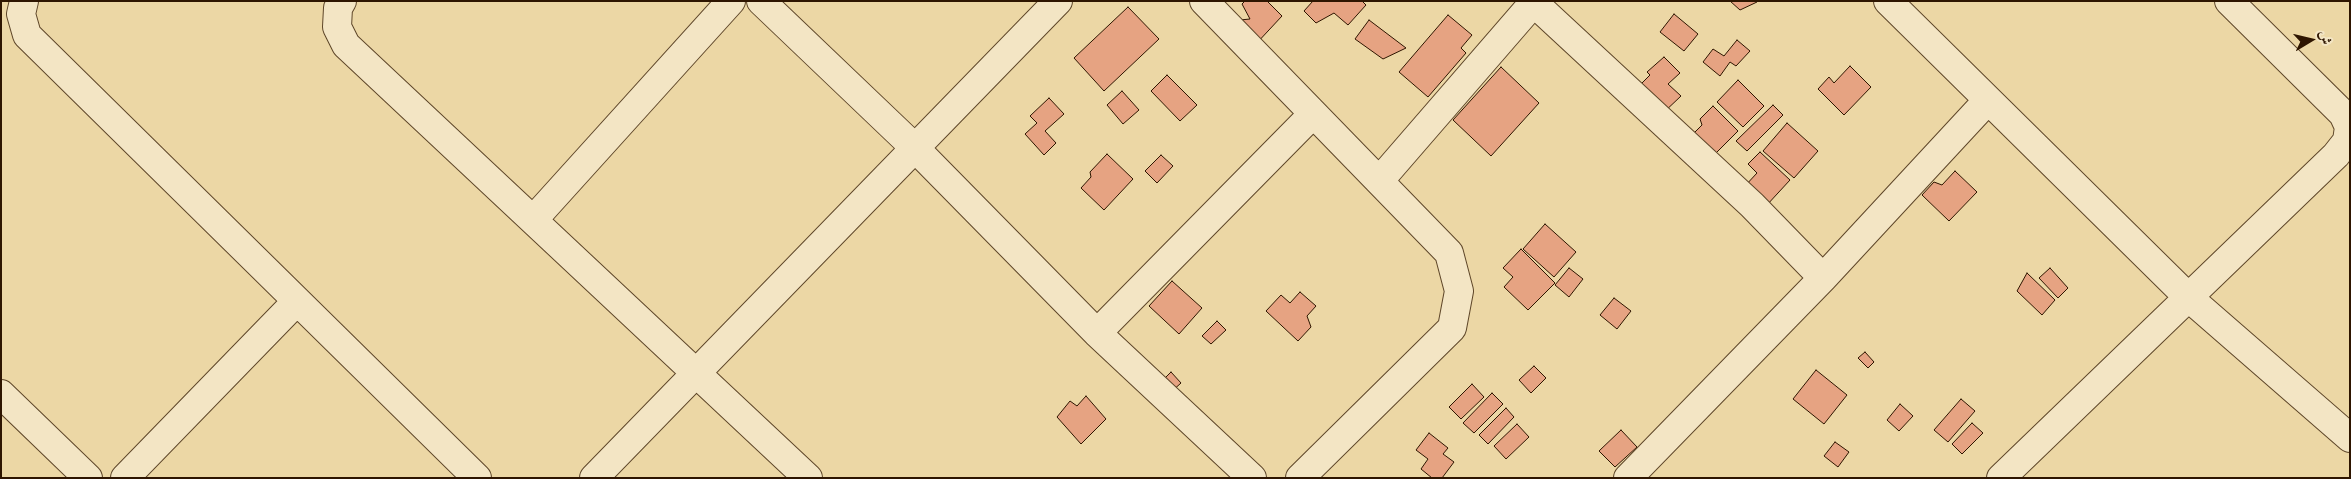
<!DOCTYPE html>
<meta charset="utf-8">
<style>
body{margin:0}
#map{position:relative;width:2351px;height:479px;overflow:hidden;background:#ecd7a5;font-family:"Gentium Book Plus",Amiri,serif}
canvas{display:block}
.frame{position:absolute;inset:0;border:2px solid #2e1500;pointer-events:none}
.north{position:absolute;left:2286px;top:15px;width:50px;height:50px;-webkit-text-stroke:4px #f3e5c4;paint-order:stroke;rotate:81deg;font-size:14px;font-weight:700;line-height:20px;text-align:center;color:#2e1500}
.north::after{content:'';display:block;margin:auto;width:18px;height:22px;background:#2e1500;clip-path:polygon(50% 0,100% 100%,50% 72%,0 100%)}
</style>
<div id="map">
<canvas width="2351" height="479"></canvas>
<div class="frame"></div>
<div class="north">ش</div>
</div>
<script>
const g = document.querySelector('canvas').getContext('2d');
g.lineJoin = 'round';
function fillPath(path, color) { g.fillStyle = color; g.fill(path, 'evenodd'); }
const poly = rows => new Path2D(rows.map(r => 'M' + r).join(''));
function strokePath(path, color, width, dash) { g.strokeStyle = color; g.lineWidth = width; g.lineCap = dash ? 'butt' : 'round'; g.setLineDash(dash || []); g.stroke(path); }
const building = poly([
 [1245,1,1267,1,1282,16,1255,45,1240,20,1250,19,1242,4,1245,1],
 [1313,1,1362,1,1366,5,1348,25,1334,13,1316,23,1304,11,1313,1],
 [1730,1,1756,1,1757,2,1740,10,1730,1],
 [1128,7,1159,39,1104,91,1074,58,1128,7],
 [1674,14,1698,34,1684,51,1660,32,1674,14],
 [1448,15,1472,35,1461,48,1466,53,1428,97,1399,72,1448,15],
 [1369,20,1406,48,1383,59,1355,39,1369,20],
 [1737,40,1750,51,1736,66,1730,62,1720,76,1703,62,1713,49,1724,56,1737,40],
 [1664,57,1680,73,1668,84,1681,96,1662,114,1637,88,1650,75,1647,72,1664,57],
 [1850,66,1871,87,1844,115,1818,89,1829,77,1834,83,1850,66],
 [1501,67,1539,103,1491,156,1453,120,1501,67],
 [1167,75,1197,105,1180,121,1151,91,1167,75],
 [1738,80,1764,106,1743,127,1717,102,1738,80],
 [1122,91,1139,110,1123,124,1107,105,1122,91],
 [1049,98,1064,114,1045,131,1056,143,1044,155,1025,134,1037,123,1030,116,1049,98],
 [1773,105,1783,115,1747,151,1736,141,1773,105],
 [1713,106,1738,131,1714,155,1693,134,1702,125,1700,119,1713,106],
 [1787,123,1818,151,1794,178,1763,151,1787,123],
 [1760,152,1790,180,1766,206,1744,187,1757,173,1748,164,1760,152],
 [1107,154,1133,179,1104,210,1081,188,1091,177,1090,172,1107,154],
 [1161,155,1173,166,1157,183,1145,171,1161,155],
 [1955,171,1977,192,1949,221,1922,195,1934,182,1942,185,1955,171],
 [1545,224,1576,252,1554,277,1523,249,1545,224],
 [1521,249,1555,283,1528,310,1504,287,1513,277,1503,268,1521,249],
 [1569,268,1583,279,1569,297,1555,285,1569,268],
 [2050,268,2068,288,2058,298,2039,278,2050,268],
 [2027,273,2055,300,2042,315,2017,291,2027,273],
 [1172,281,1202,308,1179,334,1149,306,1172,281],
 [1300,292,1316,306,1307,316,1311,327,1298,341,1266,311,1281,295,1290,303,1300,292],
 [1614,298,1631,311,1617,329,1600,315,1614,298],
 [1217,321,1226,330,1211,344,1202,336,1217,321],
 [1865,352,1874,362,1868,368,1858,358,1865,352],
 [1534,366,1546,378,1531,393,1519,380,1534,366],
 [1816,370,1847,395,1824,424,1793,399,1816,370],
 [1171,372,1181,383,1171,392,1162,381,1171,372],
 [1472,384,1484,397,1461,419,1449,407,1472,384],
 [1492,393,1503,404,1474,433,1463,423,1492,393],
 [1086,396,1106,419,1081,444,1057,417,1070,401,1077,406,1086,396],
 [1961,399,1975,411,1948,442,1934,430,1961,399],
 [1900,404,1913,416,1899,431,1887,420,1900,404],
 [1506,408,1514,417,1488,444,1479,435,1506,408],
 [1972,423,1983,433,1962,454,1952,444,1972,423],
 [1517,424,1529,437,1506,459,1494,446,1517,424],
 [1621,430,1637,447,1615,467,1599,451,1621,430],
 [1429,433,1448,448,1443,454,1454,462,1442,478,1432,478,1421,469,1428,459,1416,450,1429,433],
 [1835,442,1849,452,1838,467,1824,456,1835,442]
]);
fillPath(building, '#e6a382');
strokePath(building, '#2e1500', 1);
const street = poly([
 [24,1,21,14,27,35,477,478],
 [342,1,338,8,337,27,346,45,808,478],
 [761,1,915,148,1097,333,1252,478],
 [1204,1,1449,253,1459,291,1452,328,1300,478],
 [1532,1,1752,205,1823,278],
 [1888,1,2188,297,2350,438],
 [1380,180,1535,1],
 [533,220,731,1],
 [1097,333,1313,114],
 [1,394,88,478],
 [125,478,297,301],
 [594,478,1058,1],
 [1628,478,1823,278,1988,100],
 [2001,478,2336,155,2347,141,2349,127,2343,114,2229,1]
]);
strokePath(street, '#5e4629', 30);
strokePath(street, '#f3e5c4', 28);
</script>
